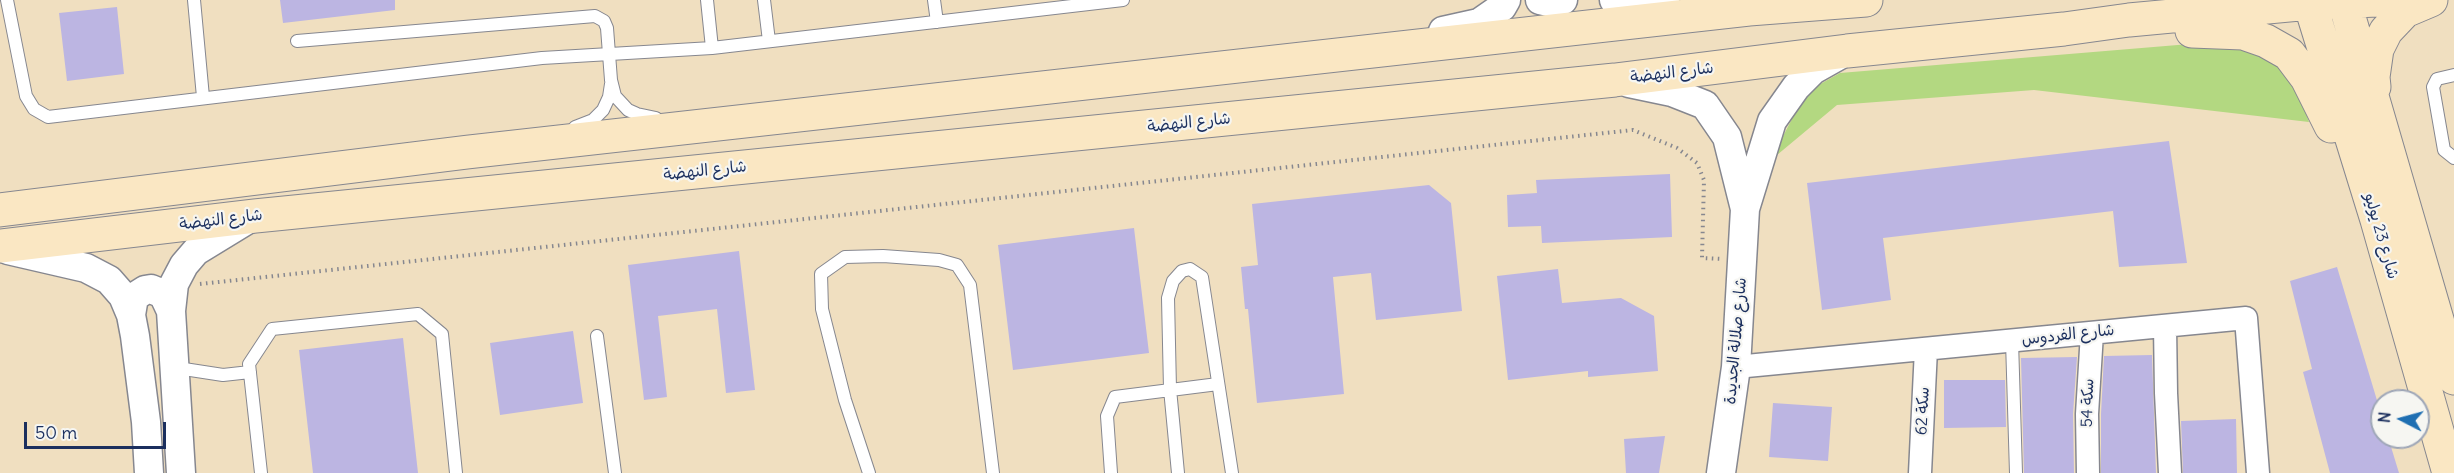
<!DOCTYPE html>
<meta charset="utf-8">
<style>
body{margin:0}
#map{position:relative;width:2454px;height:473px;overflow:hidden;background:#f0dfc0;font-family:Delius,sans-serif}
canvas{display:block}
.north{position:absolute;left:2370px;top:389px;width:60px;height:60px;box-sizing:border-box;background:#f6f6f2;border:2px solid #9ea6b7;border-radius:50%;rotate:276deg;font-size:16px;font-weight:700;line-height:24px;text-align:center;color:#1b2f5e}
.north::after{content:'';display:block;margin:auto;width:21px;height:27px;background:#1f6fb2;clip-path:polygon(50% 0,100% 100%,50% 72%,0 100%)}
.scale{position:absolute;left:24px;top:422px;width:142px;height:27px;box-sizing:border-box;border:3px solid #1b2f5e;border-top:0;padding-left:8px;font-size:18px;line-height:21px;white-space:nowrap;color:#1b2f5e;-webkit-text-stroke:4px #f6f6f2;paint-order:stroke}
</style>
<div id="map">
<canvas width="2454" height="473"></canvas>
<div class="north">N</div>
<div class="scale">50 m</div>
</div>
<script>
const g = document.querySelector('canvas').getContext('2d');
g.lineJoin = 'round';
function fillPath(path, color) { g.fillStyle = color; g.fill(path, 'evenodd'); }
const poly = rows => new Path2D(rows.map(r => 'M' + r).join(''));
function strokePath(path, color, width, dash) { g.strokeStyle = color; g.lineWidth = width; g.lineCap = dash ? 'butt' : 'round'; g.setLineDash(dash || []); g.stroke(path); }
function drawText(font, color, halo, rows, align = 'center') {
  g.font = font + ' Delius,"Playpen Sans Arabic",sans-serif'; g.lineWidth = 4.5; g.setLineDash([]); g.textBaseline = 'middle'; g.strokeStyle = halo; g.fillStyle = color; for (const [text, x, y, turn = 0] of rows) {
    g.save(); g.translate(x, y); g.rotate((+turn || 0) * Math.PI / 180); g.textAlign = isNaN(turn) ? turn : align; if (halo) g.strokeText(text, 0, 0); g.fillText(text, 0, 0); g.restore();
  }
}
fillPath(poly([
 [2238,40,2272,55,2295,82,2309,122,2034,90,1837,105,1777,155,1781,140,1806,92,1840,73]
]), '#b3d881');
fillPath(poly([
 [280,0,395,0,395,10,283,23],
 [117,7,124,74,67,81,59,13],
 [2169,141,2187,263,2119,267,2113,211,1883,238,1891,300,1822,310,1807,183],
 [1670,174,1672,237,1542,243,1541,226,1508,227,1507,195,1537,193,1536,180],
 [1429,185,1451,203,1462,311,1376,320,1371,273,1333,277,1344,394,1257,403,1248,309,1245,309,1241,267,1258,265,1252,204],
 [1134,228,1149,353,1013,370,998,245],
 [739,251,755,390,726,393,717,309,658,316,667,397,644,400,628,265],
 [2337,267,2382,417,2382,437,2388,437,2399,473,2330,473,2303,372,2312,369,2290,281],
 [1558,269,1562,303,1621,298,1654,316,1658,371,1588,377,1588,371,1508,380,1497,276],
 [573,331,583,403,500,415,490,343],
 [403,338,418,473,313,473,299,350],
 [2152,355,2156,473,2101,473,2101,414,2104,356],
 [2077,357,2073,414,2074,473,2024,473,2021,358],
 [1944,380,2005,380,2006,427,1944,428],
 [1773,403,1832,407,1828,461,1769,457],
 [2236,419,2237,473,2183,473,2181,421],
 [1665,436,1659,473,1626,473,1624,439]
]), '#bcb5e2');
const service = poly([
 [7,0,26,96,34,109,48,117,542,58,712,48,1123,0],
 [194,0,203,97],
 [707,0,712,48],
 [764,0,769,41],
 [934,0,937,22],
 [297,41,595,16,604,21,607,28,611,80,615,96,628,110,637,114,656,118],
 [2454,75,2437,79,2433,87,2444,150,2454,158],
 [575,127,593,120,603,110,609,97,611,84],
 [597,336,615,473],
 [2012,341,2016,473],
 [176,360,184,369,223,375,250,372],
 [261,473,249,364,272,329,418,314,442,334,456,473],
 [869,473,845,400,822,309,821,274,845,257,883,256,939,260,957,265,970,285,993,473],
 [1111,473,1107,416,1115,397,1218,384],
 [1178,473,1170,389,1168,298,1173,281,1182,271,1190,269,1202,277,1232,473]
]);
const minor = poly([
 [2165,326,2166,393,2170,473],
 [1736,367,2246,318,2258,473],
 [1920,473,1926,349],
 [2088,473,2087,414,2092,333]
]);
const tertiary = poly([
 [1540,0,1553,3,1563,0],
 [1614,0,1639,8,1667,7],
 [1443,31,1479,23,1502,7,1506,0],
 [1629,83,1672,92,1705,105,1727,137,1745,209],
 [8,250,86,268,109,280,123,296,131,315,135,336,146,422,149,473],
 [131,315,134,297,145,290,151,289,163,294,171,311],
 [181,473,171,311,174,284,184,265,196,251,250,218],
 [1721,473,1736,367,1745,209,1772,121,1796,87,1813,70,1845,52]
]);
const secondary = poly([
 [2309,0,2377,220,2449,473],
 [2344,0,2454,378],
 [2192,31,2243,33,2266,41,2289,54,2307,78,2331,126],
 [2374,87,2373,77,2377,49,2386,31,2405,11,2431,0],
 [0,210,468,152,1749,9,1866,0],
 [0,246,255,216,1615,80,1847,51,2064,29,2129,20,2310,3,2377,0]
]);
strokePath(service, '#86878f', 14);
strokePath(minor, '#86878f', 25);
strokePath(tertiary, '#86878f', 31);
strokePath(secondary, '#86878f', 35);
strokePath(poly([
 [200,284,1633,130,1677,148,1697,163,1704,180,1702,258,1722,259]
]), '#86878f', 4, [1.5, 4.5]);
strokePath(service, '#fff', 12);
strokePath(minor, '#fff', 22);
strokePath(tertiary, '#fff', 28);
strokePath(secondary, '#fae7c3', 33);
drawText('16px', '#1b2f5e', '#f6f6f2', [
 ["شارع النهضة",1672,73,-7],
 ["شارع النهضة",1189,123,-6],
 ["شارع النهضة",705,171,-6],
 ["شارع النهضة",221,220,-7],
 ["شارع 23 يوليو",2381,236,74],
 ["شارع الفردوس",2068,335,-6],
 ["شارع صلالة الجديدة",1736,341,-85],
 ["سكة 54",2088,403,-88],
 ["سكة 62",1923,411,-87]
]);
</script>
